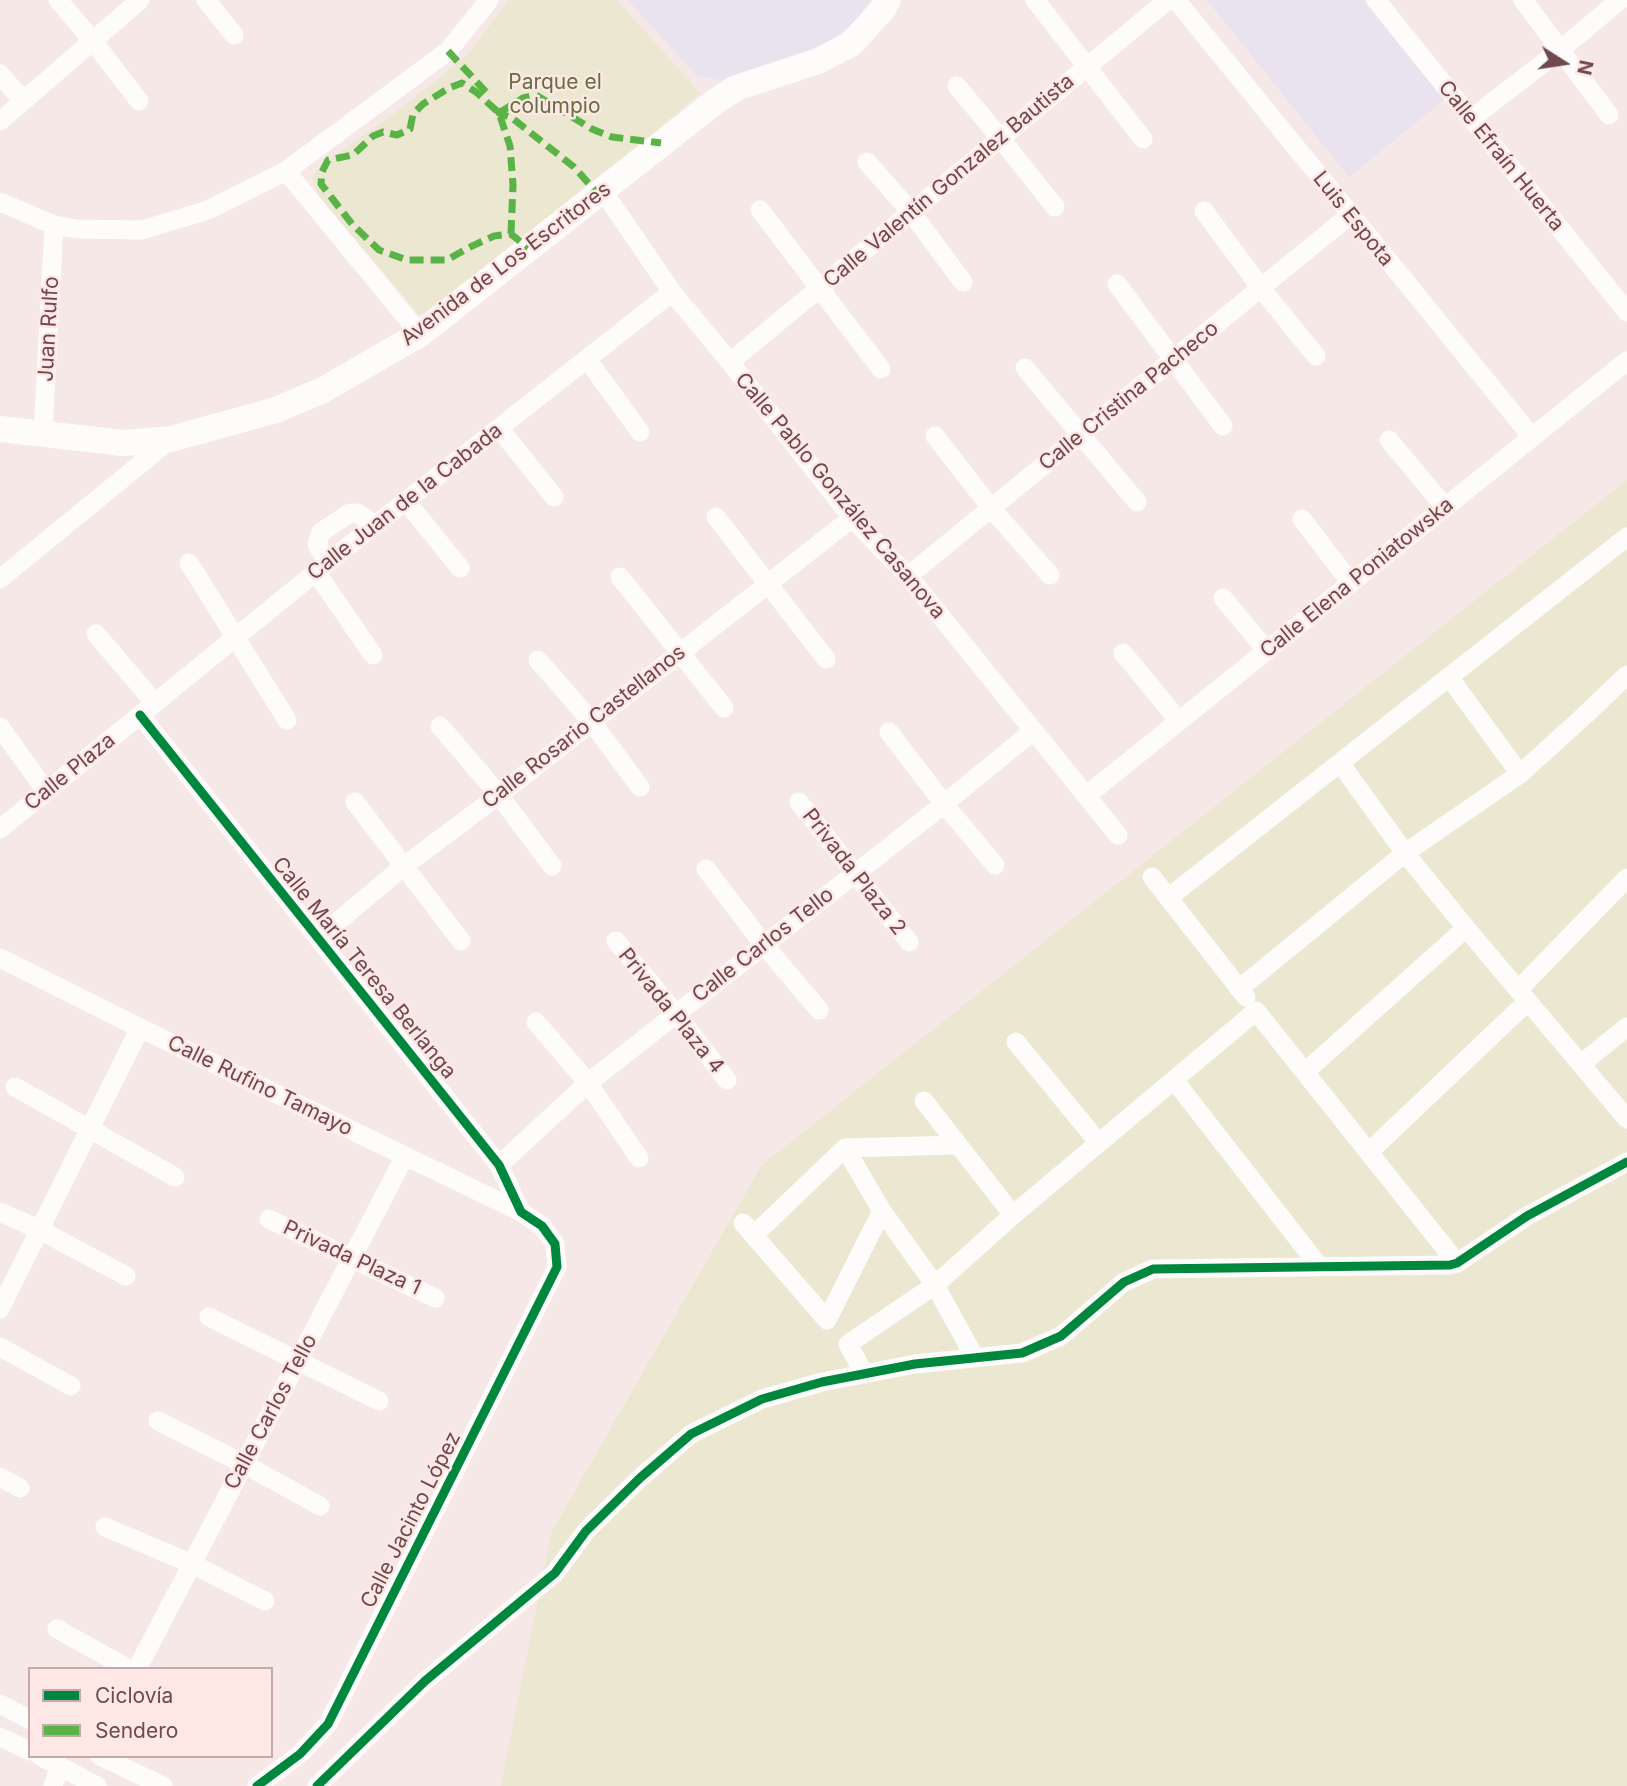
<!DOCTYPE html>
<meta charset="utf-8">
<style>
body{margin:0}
#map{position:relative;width:1627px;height:1786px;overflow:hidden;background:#f5e8e6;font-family:Inter,sans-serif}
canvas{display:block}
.legend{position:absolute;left:28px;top:1667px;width:245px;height:91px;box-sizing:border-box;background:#fee8e5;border:2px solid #c5a8a9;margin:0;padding:9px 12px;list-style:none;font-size:21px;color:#70494e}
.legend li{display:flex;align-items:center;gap:14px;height:35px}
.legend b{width:35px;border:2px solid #c5a8a9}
.north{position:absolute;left:1529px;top:28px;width:70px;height:70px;-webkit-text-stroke:5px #fee8e5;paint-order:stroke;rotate:102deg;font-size:19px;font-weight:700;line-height:28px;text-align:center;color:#70494e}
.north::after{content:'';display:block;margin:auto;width:24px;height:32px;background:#70494e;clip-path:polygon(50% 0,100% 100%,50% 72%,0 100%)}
</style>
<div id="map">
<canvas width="1627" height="1786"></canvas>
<ul class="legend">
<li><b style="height:9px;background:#00873e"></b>Ciclovía</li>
<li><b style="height:9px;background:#59b347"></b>Sendero</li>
</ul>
<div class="north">N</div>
</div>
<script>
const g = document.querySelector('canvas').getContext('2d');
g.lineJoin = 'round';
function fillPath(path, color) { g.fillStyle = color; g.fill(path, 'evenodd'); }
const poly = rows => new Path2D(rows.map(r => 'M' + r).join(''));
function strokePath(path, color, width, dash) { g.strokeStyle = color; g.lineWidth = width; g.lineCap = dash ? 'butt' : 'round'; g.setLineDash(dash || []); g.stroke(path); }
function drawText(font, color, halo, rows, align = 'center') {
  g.font = font + ' Inter,sans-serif'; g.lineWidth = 5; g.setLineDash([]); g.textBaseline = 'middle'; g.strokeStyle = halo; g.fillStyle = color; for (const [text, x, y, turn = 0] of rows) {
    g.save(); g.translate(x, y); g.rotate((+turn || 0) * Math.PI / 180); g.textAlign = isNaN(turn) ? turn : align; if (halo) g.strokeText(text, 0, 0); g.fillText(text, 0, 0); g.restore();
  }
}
fillPath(poly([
 [628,0,870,0,854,24,819,48,781,62,721,80,697,76],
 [1207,0,1363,0,1444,100,1349,177]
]), '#e9e2ef');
fillPath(poly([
 [509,0,617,0,700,93,575,202,420,315,319,197,312,177,321,165,395,113,467,55],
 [1627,480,1627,1786,501,1786,552,1531,762,1165]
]), '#ebe7d1');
strokePath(poly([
 [58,0,93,41,139,101],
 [206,0,234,35],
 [1035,0,1143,139],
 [1176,0,1532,437],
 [1376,0,1627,312],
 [1523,0,1609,115],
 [0,74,23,101],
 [957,86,1001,139,1055,207],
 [1471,119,1560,50,1620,0],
 [0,121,140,0],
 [867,162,911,212,963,282],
 [286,171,420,334],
 [603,191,672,292,730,362,852,518,908,576,1118,835],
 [0,202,54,225,77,229,142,230,208,210,286,171,448,51,489,0],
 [760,210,881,369],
 [1204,211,1261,288,1316,356],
 [1117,284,1223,426],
 [587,359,640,432],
 [730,362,1168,0],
 [1025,368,1137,502],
 [499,428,554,497],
 [43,433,54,225],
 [935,436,991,508,1050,575],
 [1389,440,1445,507],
 [406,501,460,568],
 [716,517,826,659],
 [1302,519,1351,583],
 [189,563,287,720],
 [327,563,317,544,321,532,350,513,357,513,375,525],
 [316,572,373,655],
 [908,576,1350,215],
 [620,577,724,708],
 [0,579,171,439],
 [1223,598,1267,651],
 [96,634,155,703],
 [1123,653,1179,721],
 [538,660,591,721,640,787],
 [1449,677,1520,774],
 [140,715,499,1165,521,1212,542,1226,555,1244,557,1267,328,1724,300,1754,257,1786],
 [440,726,499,795,552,866],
 [0,727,46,791],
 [889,732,944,804,995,865],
 [1340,763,1405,853,1466,928],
 [1086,796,1627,361],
 [355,802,461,941],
 [799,802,909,942],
 [0,829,327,563,672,292],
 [706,869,764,945,819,1010],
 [1152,877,1246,997],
 [1168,898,1627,537],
 [318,938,404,866,499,795,852,518],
 [616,941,676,1014,727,1080],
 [0,958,140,1028,521,1212],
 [1239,989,1405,853,1520,774,1584,716,1627,675],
 [1518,990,1627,878],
 [536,1022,588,1083,639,1158],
 [1016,1042,1099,1143],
 [1581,1064,1627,1027],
 [1305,1072,1466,928,1627,1119],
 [1174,1080,1319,1266],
 [15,1087,175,1177],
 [924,1101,1013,1215],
 [958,1145,845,1148,882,1211,935,1285,975,1358],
 [1369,1152,1528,1001],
 [499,1165,588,1083,944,804,1033,731],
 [0,1212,40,1230,126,1276],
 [269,1219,435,1298],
 [743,1223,827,1320,882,1211],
 [754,1235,845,1148],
 [0,1309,140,1028],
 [209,1317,379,1401],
 [0,1347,71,1386],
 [864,1374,848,1344,935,1285,1013,1215,1256,1011,1457,1263],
 [158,1421,244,1464,320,1506],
 [0,1477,20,1488],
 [105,1527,192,1564,265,1601],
 [57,1629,129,1669],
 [137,1669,405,1156],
 [0,1704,30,1720],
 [0,1737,30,1751],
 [40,1756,97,1786],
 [100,1756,163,1786],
 [53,1786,60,1766],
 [317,1786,425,1681,555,1573,586,1531,640,1478,691,1434,762,1399,822,1382,915,1364,1022,1353,1061,1336,1124,1282,1153,1269,1450,1265,1457,1263,1527,1216,1627,1162]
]), '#fefcfb', 19);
strokePath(poly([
 [0,429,123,443,171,439,276,410,323,390,420,334,716,101,736,88,818,61,851,44,883,9,888,0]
]), '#fefcfb', 26);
strokePath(poly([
 [448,51,486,92],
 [497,109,499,113,512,118,574,167,598,194],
 [499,113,523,98,536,95,592,129,612,137,661,143],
 [511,234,513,185,510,146,499,113,476,92,462,83,449,88,423,104,413,114,410,129,397,135,383,132,373,136,353,155,328,160,322,172,321,184,352,224,379,250,407,260,447,260,468,248,494,236,511,234,528,248]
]), '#59b347', 7, [14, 7]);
strokePath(poly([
 [140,715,499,1165,521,1212,542,1226,555,1244,557,1267,328,1724,300,1754,257,1786],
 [317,1786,425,1681,555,1573,586,1531,640,1478,691,1434,762,1399,822,1382,915,1364,1022,1353,1061,1336,1124,1282,1153,1269,1450,1265,1457,1263,1527,1216,1627,1162]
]), '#00873e', 9);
drawText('21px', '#66703f', '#fee8e5', [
 ["Parque el",555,83],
 ["columpio",555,107]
]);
drawText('21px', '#70494e', '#fee8e5', [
 ["Calle Efraín Huerta",1501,156,51],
 ["Calle Valentín Gonzalez Bautista",949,181,-40],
 ["Luis Espota",1353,219,51],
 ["Avenida de Los Escritores",506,264,-37],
 ["Juan Rulfo",49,329,-87],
 ["Calle Cristina Pacheco",1129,396,-39],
 ["Calle Pablo González Casanova",840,496,50],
 ["Calle Juan de la Cabada",405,502,-38],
 ["Calle Elena Poniatowska",1357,578,-39],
 ["Calle Rosario Castellanos",584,727,-38],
 ["Calle Plaza",70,772,-39],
 ["Privada Plaza 2",854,872,52],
 ["Calle Carlos Tello",763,945,-38],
 ["Calle María Teresa Berlanga",364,968,51],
 ["Privada Plaza 4",671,1011,51],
 ["Calle Rufino Tamayo",260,1086,26],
 ["Privada Plaza 1",352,1258,25],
 ["Calle Carlos Tello",271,1412,-62],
 ["Calle Jacinto López",411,1520,-63]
]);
</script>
